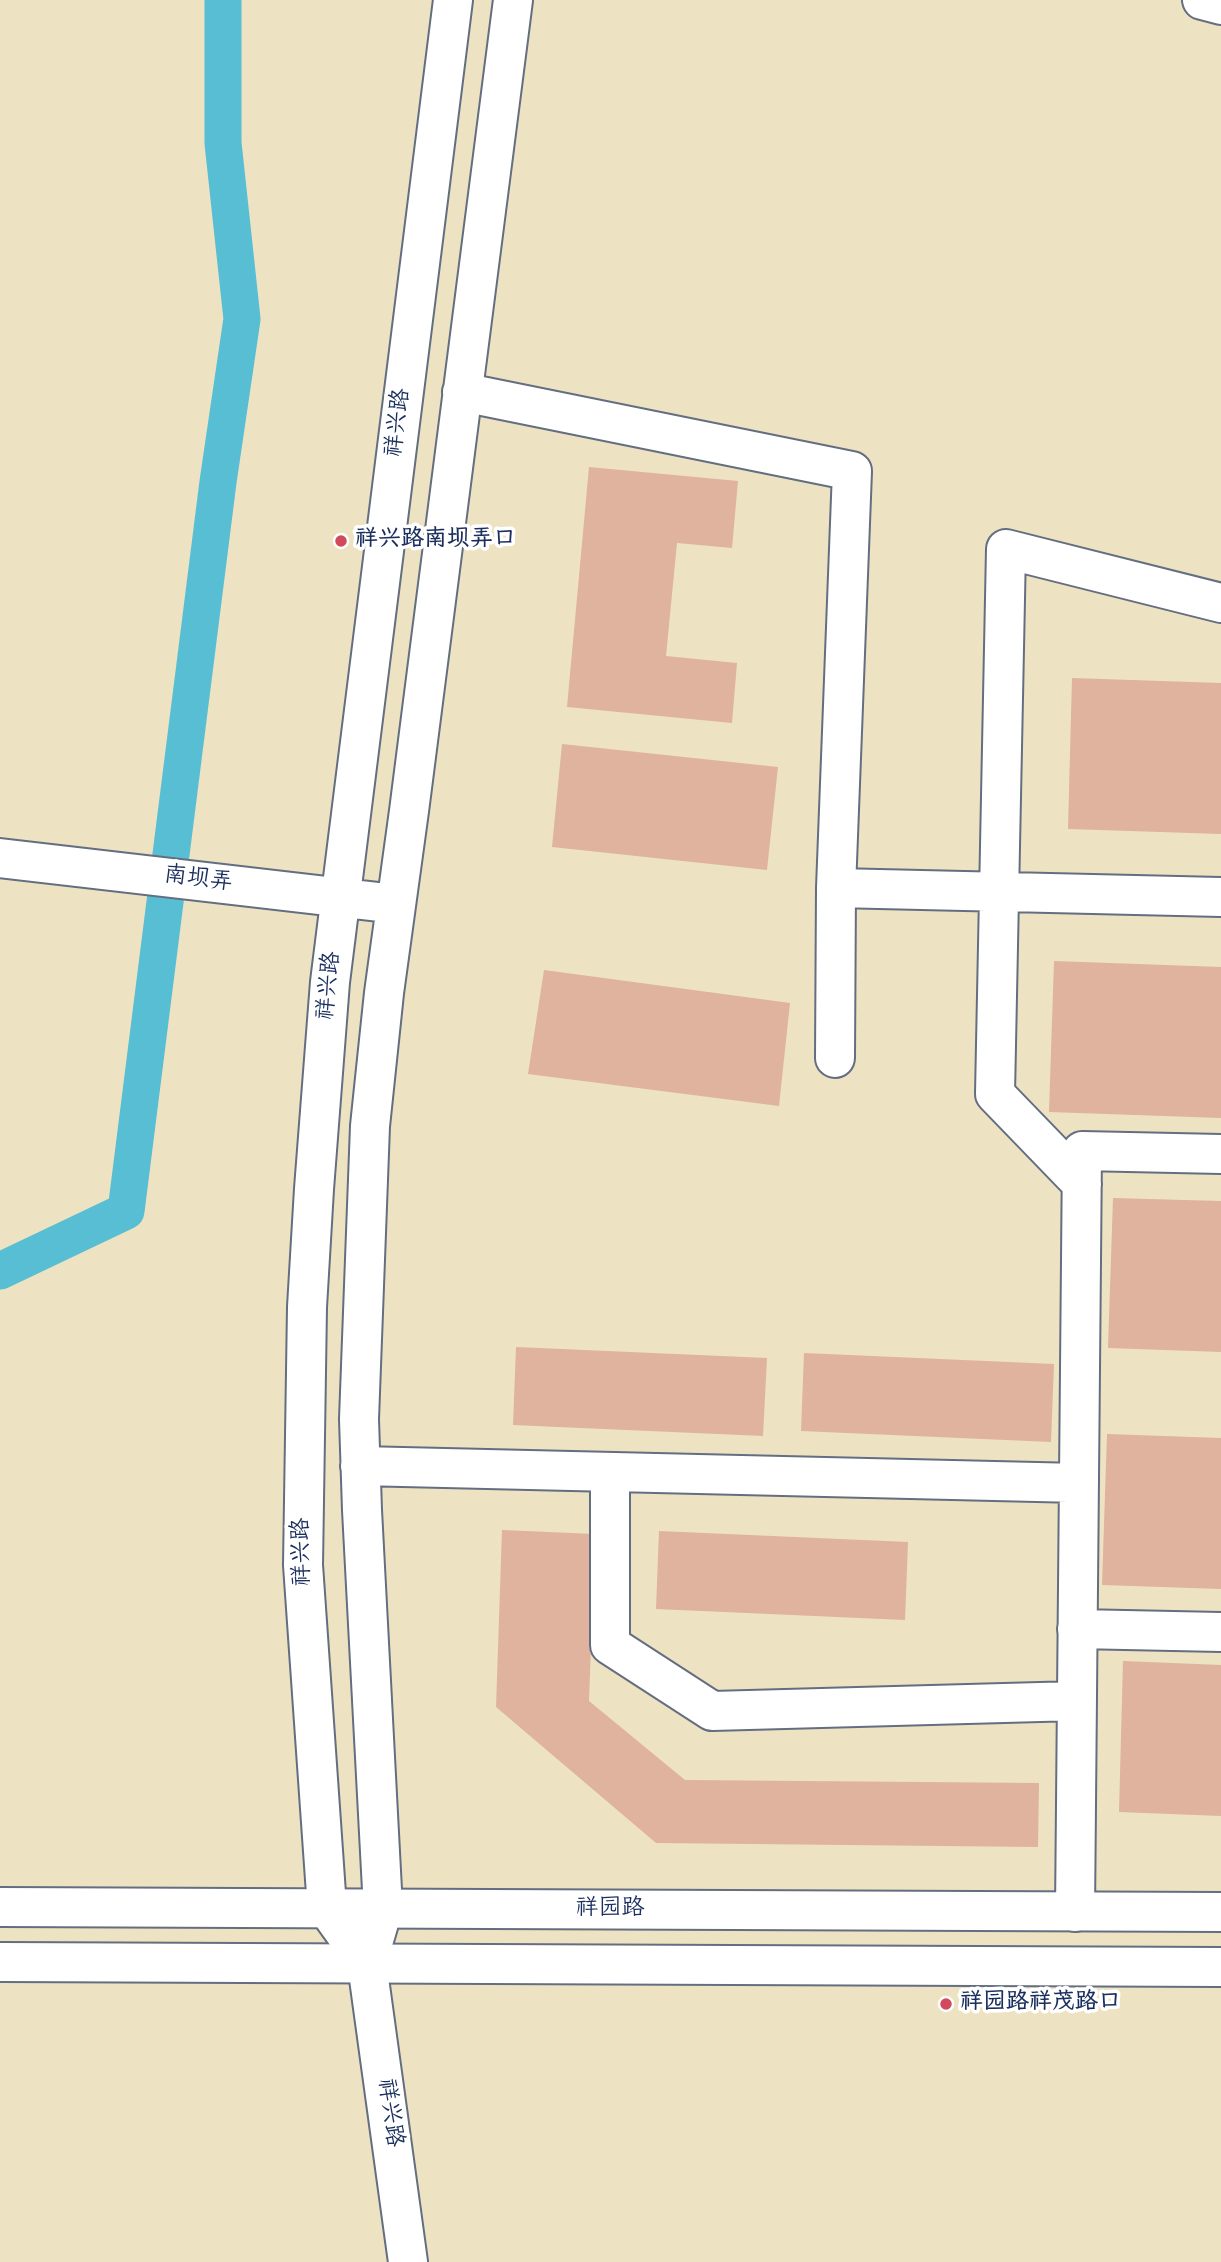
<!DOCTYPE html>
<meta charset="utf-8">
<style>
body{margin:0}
canvas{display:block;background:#ede2c2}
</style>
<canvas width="1221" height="2262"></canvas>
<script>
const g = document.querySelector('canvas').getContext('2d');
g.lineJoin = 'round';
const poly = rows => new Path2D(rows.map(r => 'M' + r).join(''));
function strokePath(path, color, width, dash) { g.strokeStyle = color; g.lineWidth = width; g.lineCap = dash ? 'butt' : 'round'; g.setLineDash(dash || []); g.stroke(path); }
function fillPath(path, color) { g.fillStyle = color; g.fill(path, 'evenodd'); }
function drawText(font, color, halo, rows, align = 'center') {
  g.font = font + ' "Gochi Hand","LXGW WenKai TC",sans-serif'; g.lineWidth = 7; g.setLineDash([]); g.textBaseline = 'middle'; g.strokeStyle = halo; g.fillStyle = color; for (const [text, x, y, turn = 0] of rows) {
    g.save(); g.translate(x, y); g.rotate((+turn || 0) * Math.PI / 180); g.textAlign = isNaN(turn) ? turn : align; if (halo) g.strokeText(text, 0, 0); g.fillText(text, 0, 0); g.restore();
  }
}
strokePath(poly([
 [0,1271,126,1211,218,482,242,319,223,143,223,0]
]), '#57bed4', 37);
fillPath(poly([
 [589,467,738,481,732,548,677,543,666,656,737,663,732,723,567,707],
 [1072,678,1221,683,1221,834,1068,829],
 [562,744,778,767,767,870,552,847],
 [1054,961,1221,967,1221,1118,1049,1112],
 [544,970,790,1003,779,1106,528,1074],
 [1113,1198,1221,1201,1221,1352,1108,1348],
 [516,1347,767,1358,763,1436,513,1425],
 [804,1353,1054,1364,1051,1442,801,1431],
 [1107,1434,1221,1438,1221,1589,1102,1585],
 [502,1530,595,1534,589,1701,685,1780,1039,1783,1038,1847,656,1843,496,1707],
 [659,1531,908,1542,905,1620,656,1609],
 [1123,1661,1221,1665,1221,1816,1119,1812]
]), '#e0b39e');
const minor = poly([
 [1202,0,1221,5],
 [462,392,852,471,836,888,835,1058],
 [0,858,396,904],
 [836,888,1221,897],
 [1082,1184,995,1094,1006,549,1221,603],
 [360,1466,1079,1483],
 [610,1472,610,1645,712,1711,1077,1701],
 [1077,1629,1221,1632],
 [1075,1912,1082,1151,1221,1154],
 [367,1964,327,1908,303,1565,307,1307,314,1189,330,982,453,0],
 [408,2262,367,1964,383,1909,362,1510,359,1419,370,1126,384,993,409,811,513,0]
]);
const major = poly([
 [0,1907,1221,1912],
 [0,1962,1221,1967]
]);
strokePath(minor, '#646e81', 42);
strokePath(major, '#646e81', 42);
strokePath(minor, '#fff', 38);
strokePath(major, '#fff', 38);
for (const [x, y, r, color] of [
 [341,541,7,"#d1495b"],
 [946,2004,7,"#d1495b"]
]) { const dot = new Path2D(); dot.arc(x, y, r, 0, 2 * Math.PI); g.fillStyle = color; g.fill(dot); strokePath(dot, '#fff', 2.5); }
drawText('23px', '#1b2f5e', '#fff', [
 ["祥兴路",400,423,-83],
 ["南坝弄",198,881,7],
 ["祥兴路",331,986,-84],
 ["祥兴路",304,1552,-91],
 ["祥园路",610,1910],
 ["祥兴路",388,2113,82]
]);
drawText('bold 23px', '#1b2f5e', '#fff', [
 ["祥兴路南坝弄口",355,541],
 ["祥园路祥茂路口",960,2004]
], 'left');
</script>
